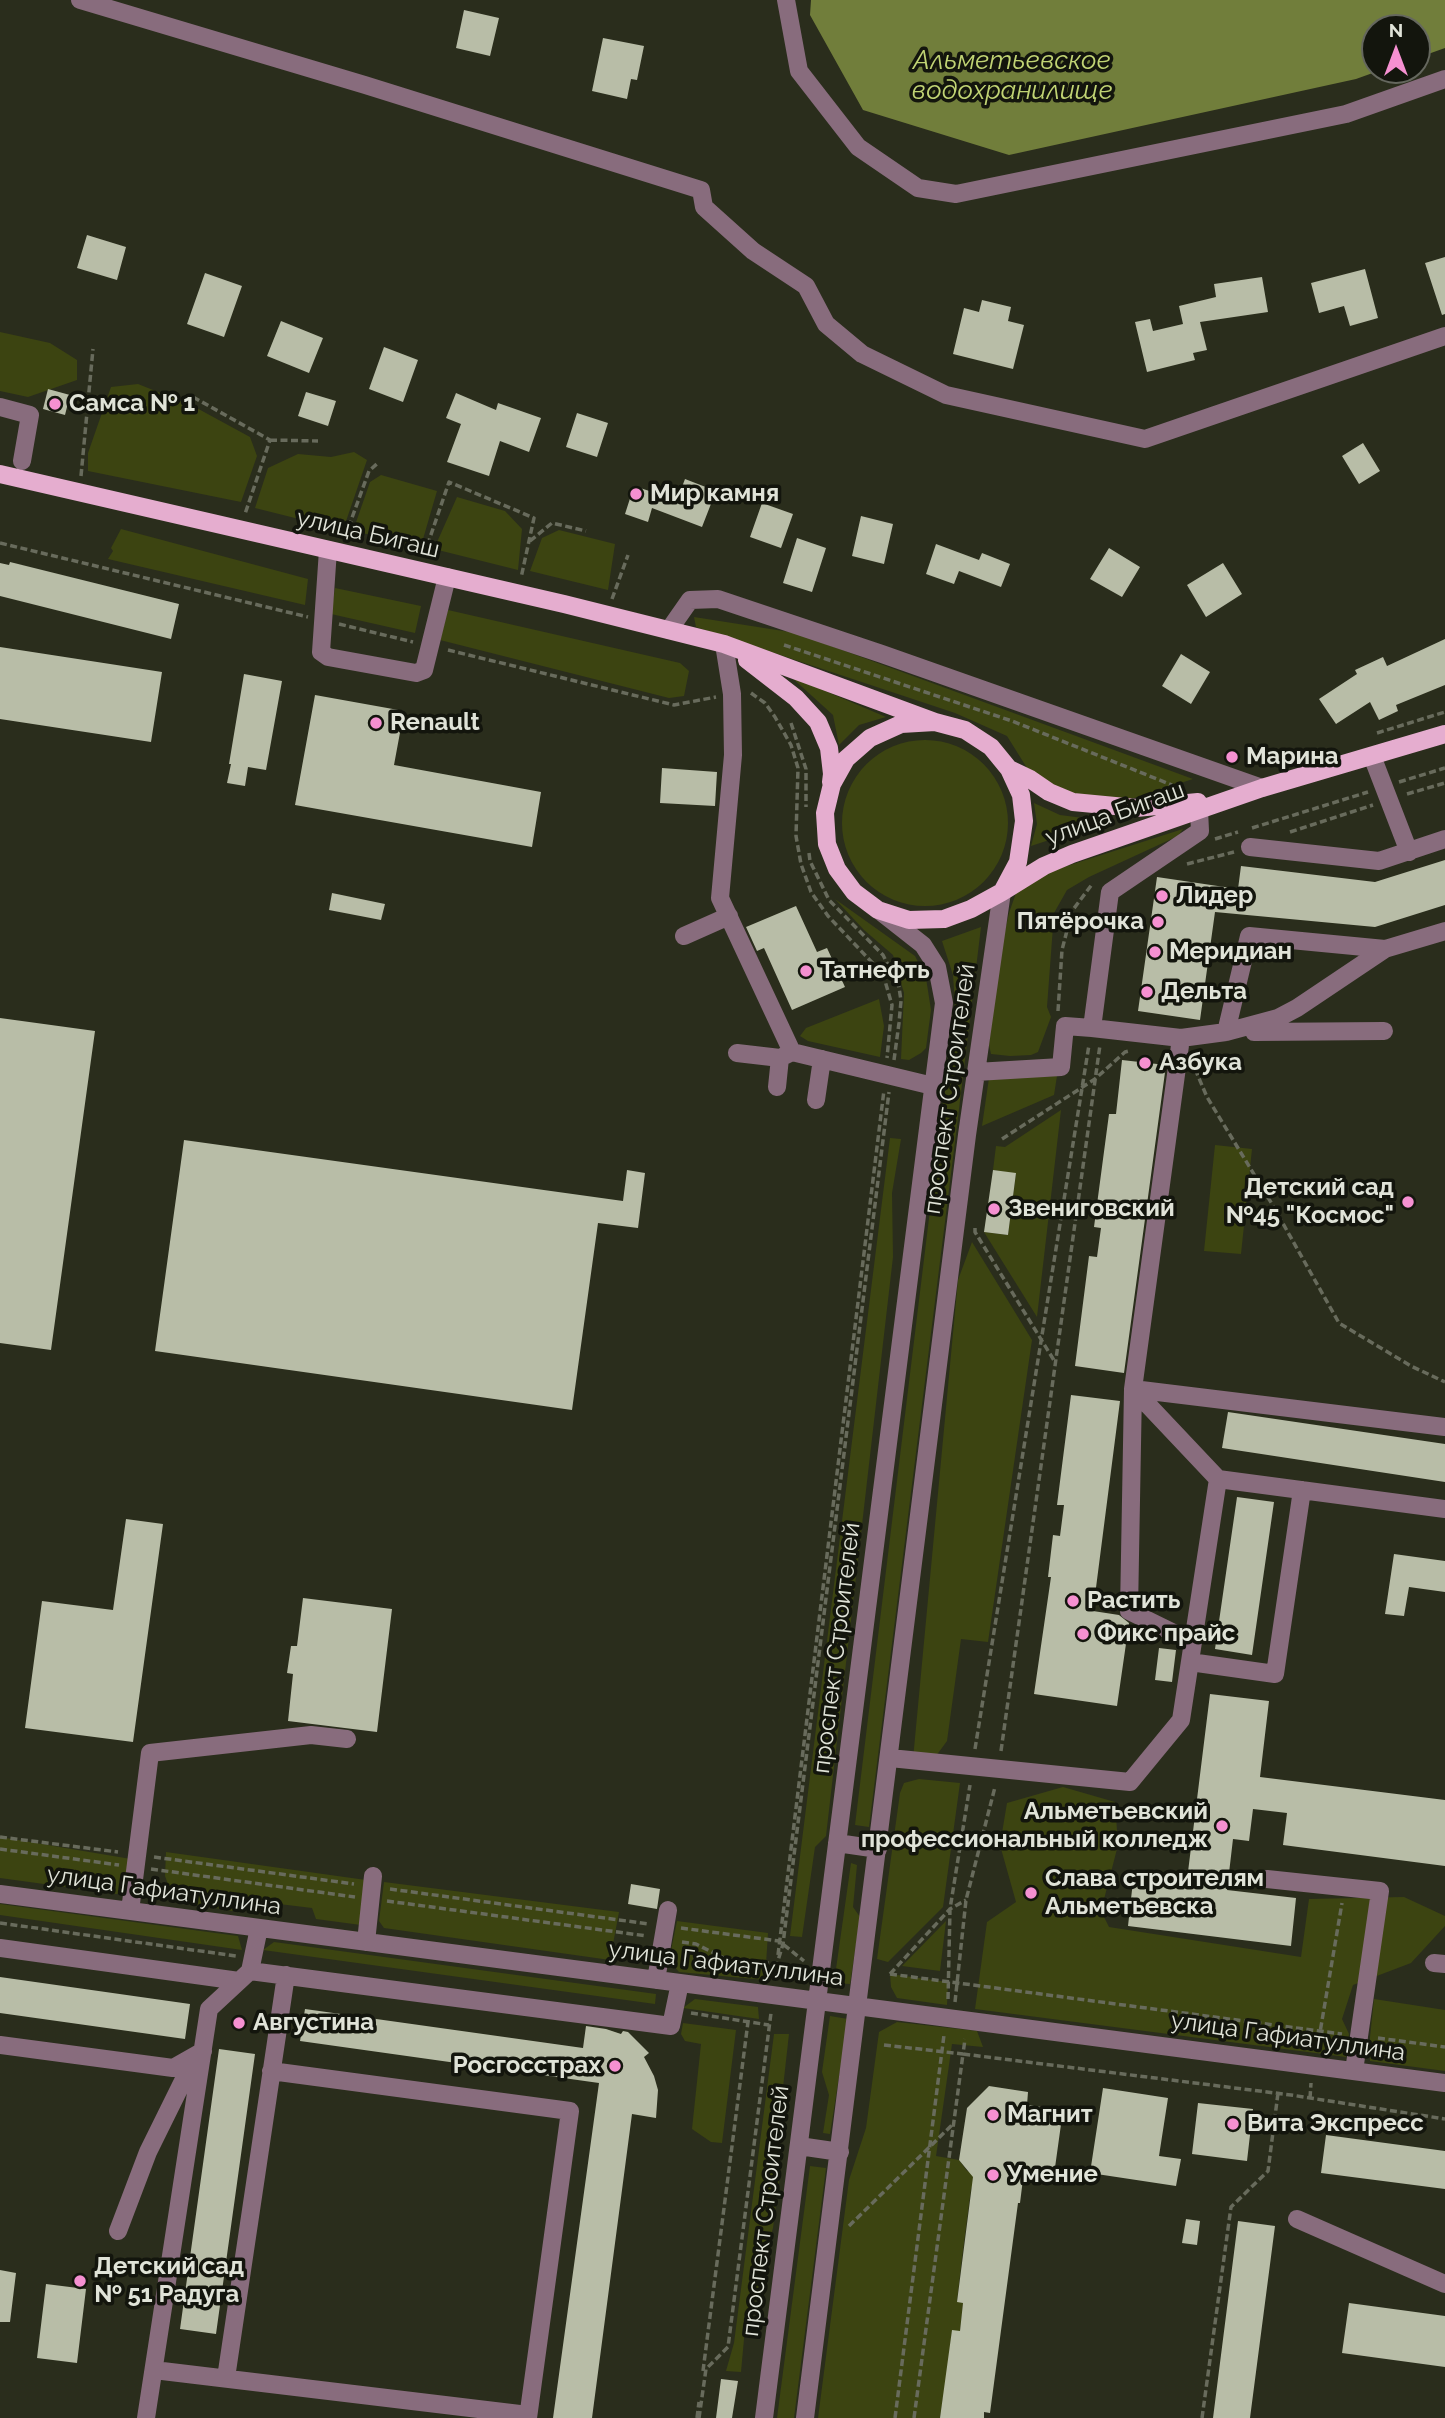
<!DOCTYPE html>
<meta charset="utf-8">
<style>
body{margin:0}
#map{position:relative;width:1445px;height:2418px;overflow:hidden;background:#2a2d1c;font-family:Raleway,sans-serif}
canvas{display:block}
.north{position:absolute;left:1361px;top:14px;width:70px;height:70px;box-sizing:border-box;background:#13150d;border:2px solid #65675e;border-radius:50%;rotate:0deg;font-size:19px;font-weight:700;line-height:28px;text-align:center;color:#e0e3d8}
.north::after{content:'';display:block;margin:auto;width:24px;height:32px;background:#f590d1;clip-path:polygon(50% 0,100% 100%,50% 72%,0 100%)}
</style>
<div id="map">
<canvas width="1445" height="2418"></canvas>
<div class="north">N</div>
</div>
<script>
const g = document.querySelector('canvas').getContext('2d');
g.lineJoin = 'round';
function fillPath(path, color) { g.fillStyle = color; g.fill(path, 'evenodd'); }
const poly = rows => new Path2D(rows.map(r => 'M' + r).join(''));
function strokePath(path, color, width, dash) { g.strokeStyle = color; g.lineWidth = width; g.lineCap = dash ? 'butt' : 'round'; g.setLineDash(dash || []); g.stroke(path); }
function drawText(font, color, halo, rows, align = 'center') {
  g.font = font + ' Raleway,sans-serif'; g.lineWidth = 7; g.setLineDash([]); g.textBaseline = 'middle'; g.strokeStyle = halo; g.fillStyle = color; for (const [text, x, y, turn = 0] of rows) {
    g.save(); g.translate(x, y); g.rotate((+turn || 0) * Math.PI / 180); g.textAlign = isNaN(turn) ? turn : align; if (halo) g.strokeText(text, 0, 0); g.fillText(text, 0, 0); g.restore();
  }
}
fillPath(poly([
 [0,332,50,343,77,360,77,380,28,397,0,391],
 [138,384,193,406,250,437,257,456,241,502,88,471,88,453,111,387],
 [354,452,367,460,343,530,255,508,268,468,298,454,331,457],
 [381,475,437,491,421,546,353,531,370,482],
 [457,497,505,511,522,529,518,570,434,549],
 [121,529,308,579,305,605,108,559,113,551,111,548],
 [559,530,615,544,608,590,530,571,542,538],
 [335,588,421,606,415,633,331,614],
 [448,610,680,663,689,671,684,696,669,698,440,640],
 [694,617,796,633,1193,779,1125,801,1088,797,1050,787,1027,768,1007,736,955,713,696,627],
 [790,676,886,717,859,725,839,745,833,715],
 '842 823a83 83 0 1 1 166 0a83 83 0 1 1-166 0Z',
 [1034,803,1060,815,1107,821,1031,846,1037,824],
 [1183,829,1178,836,1089,877,1067,890,1054,913,1047,1007,1051,1017,1038,1052,1031,1055,1010,1056,991,1054,989,1045,998,963,1009,913,1016,893,1048,872],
 [835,899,915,956,926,978,931,1010,926,1048,921,1053,909,1060,901,1059,904,993,893,955,864,930],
 [981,927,956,1134,869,1827,855,1825,955,1005,953,975,942,941],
 [879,999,884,1026,880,1057,808,1041,800,1036,806,1028],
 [1057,1076,1054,1095,982,1126,989,1078],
 [1061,1110,1037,1317,984,1232,1008,1235,1016,1174,993,1170,996,1146,1005,1147],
 [890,1138,901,1139,892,1193,893,1257,826,1836,815,1847,802,1937,790,1936],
 [1215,1145,1252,1149,1241,1254,1204,1251],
 [972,1242,1032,1340,988,1642,961,1639,947,1741,936,1756,913,1759,958,1280],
 [919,1779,960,1783,943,1907,888,1962,877,1959,900,1793,904,1783],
 [1063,1787,1115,1802,1118,1845,1101,1911,1109,1927,1301,1957,1309,1899,1404,1897,1445,1916,1445,1926,1411,1963,1353,1985,1342,2019,1349,2034,1346,2057,975,2009,987,1922,1016,1902,1000,1845,1007,1803],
 [0,1837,131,1859,127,1886,117,1894,0,1878],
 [166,1852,366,1880,361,1925,316,1919,312,1908,246,1900,233,1911,174,1901,165,1876],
 [851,1863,857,1865,853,1907,860,1917,850,1984,834,1983],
 [384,1882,619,1912,610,1960,384,1928,379,1921],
 [0,1904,238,1936,242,1950,0,1915],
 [677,1921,768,1933,765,1980,679,1972,669,1960],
 [946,1921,940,1971,902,1966],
 [274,1942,656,1994,655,2004,263,1950],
 [890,1974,948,1982,947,2005,897,1998,891,1987],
 [695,1999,758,2007,759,2019,683,2008],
 [1374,1999,1445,2010,1445,2071,1370,2061,1370,2037],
 [830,2016,848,2019,830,2134,823,2133,829,2095,822,2072],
 [897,2022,977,2031,983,2047,952,2044,936,2156,959,2160,967,2171,980,2173,971,2189,962,2258,957,2301,963,2303,960,2331,952,2331,947,2373,950,2399,943,2398,940,2418,818,2418,849,2180,866,2128,879,2032],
 [683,2023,736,2030,722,2143,711,2142,692,2129,701,2044,685,2041,681,2034],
 [774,2034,789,2034,777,2141,779,2182,773,2228,761,2272,751,2322,745,2328,741,2372,726,2371,734,2343],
 [810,2166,826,2168,794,2418,777,2418]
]), '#3c4411');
fillPath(poly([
 [811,0,1445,0,1445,48,1417,58,1417,28,1375,28,1375,70,1381,70,1356,79,1009,155,863,110,810,15]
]), '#717e3b');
fillPath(poly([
 [464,10,499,18,490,56,456,48],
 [603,38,644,46,637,80,631,79,627,99,592,91],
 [87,235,126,247,117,280,77,268],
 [1445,257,1445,314,1442,315,1425,263],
 [1365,269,1378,318,1350,326,1344,306,1319,313,1311,283],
 [205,273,242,286,224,337,187,324],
 [1262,277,1268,312,1200,322,1207,350,1193,353,1195,360,1147,372,1135,322,1150,319,1153,331,1183,324,1179,306,1216,297,1214,284],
 [982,300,1011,307,1008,321,1024,325,1013,369,953,354,964,308,979,312],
 [281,321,323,338,309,373,267,356],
 [384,347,418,360,403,402,369,389],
 [48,389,70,395,65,415,43,409],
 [306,392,336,401,328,426,298,416],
 [456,393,496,410,498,403,541,418,529,452,500,441,489,476,447,462,461,424,446,418],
 [577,413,608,423,597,457,566,447],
 [1363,443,1380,471,1359,484,1342,456],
 [685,479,716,491,702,527,652,508,648,522,625,514,634,486,677,500],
 [762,503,793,514,781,548,750,537],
 [861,516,893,524,884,564,852,556],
 [797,538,826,548,812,592,783,583],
 [936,544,979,560,982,553,1010,564,1001,587,959,571,954,584,926,574],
 [1109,548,1140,567,1122,597,1090,579],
 [10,562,179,604,171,639,0,596,0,563,9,565],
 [1223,563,1242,594,1206,617,1187,585],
 [1445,639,1445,685,1396,705,1398,711,1379,720,1370,702,1336,724,1319,699,1357,674,1355,670,1383,657,1387,666],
 [0,647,162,672,151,742,0,719],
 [1181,654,1210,672,1191,704,1162,686],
 [244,674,282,681,266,770,248,767,245,786,227,783,231,764,229,764],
 [315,695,404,711,394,765,541,792,532,847,295,805],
 [662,768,717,772,715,806,660,803],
 [1445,860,1445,905,1375,927,1215,912,1200,1020,1138,1011,1157,877,1238,889,1241,866,1375,882],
 [332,893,385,904,381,920,329,910],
 [796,906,817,952,827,948,845,987,792,1010,764,948,757,951,746,927],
 [0,1018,95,1031,51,1350,0,1343],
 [1122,1060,1166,1065,1124,1373,1075,1366,1089,1256,1097,1257,1101,1228,1094,1227,1109,1114,1116,1114],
 [184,1140,623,1201,627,1170,645,1173,638,1228,598,1223,572,1410,155,1351],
 [993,1170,1016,1173,1008,1235,984,1232],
 [1071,1395,1120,1401,1093,1611,1119,1615,1129,1623,1117,1706,1034,1694,1051,1577,1048,1577,1053,1535,1060,1536,1064,1505,1057,1505],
 [1228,1412,1445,1444,1445,1482,1222,1448],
 [1237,1497,1274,1502,1252,1655,1215,1649],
 [126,1519,163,1524,133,1742,25,1728,42,1601,113,1610],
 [1394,1554,1445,1561,1445,1592,1409,1587,1404,1616,1385,1614],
 [303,1598,392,1609,377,1732,288,1721,293,1674,287,1673,291,1646,297,1646],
 [1159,1648,1176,1650,1172,1682,1155,1680],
 [1210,1694,1269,1701,1260,1777,1445,1800,1445,1866,1283,1845,1287,1813,1253,1809,1249,1841,1233,1839,1227,1890,1296,1898,1291,1946,1128,1926,1133,1881,1186,1888],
 [631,1884,660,1889,657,1909,628,1904],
 [0,1977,190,2004,185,2039,0,2013],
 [305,2009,583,2048,586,2026,606,2029,621,2034,623,2031,628,2032,649,2053,644,2057,654,2076,658,2090,656,2118,632,2114,592,2418,553,2418,599,2083,300,2041],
 [219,2049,255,2054,216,2334,180,2329],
 [989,2086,1028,2092,1027,2105,1063,2110,1053,2182,1023,2179,1020,2203,1018,2203,990,2413,984,2412,984,2418,940,2418,952,2330,960,2331,963,2303,957,2302,973,2177,959,2160,967,2108],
 [1103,2088,1168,2098,1159,2156,1181,2159,1176,2186,1090,2173],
 [1198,2103,1253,2109,1247,2161,1192,2154],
 [1326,2135,1445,2151,1445,2189,1321,2173],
 [1186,2219,1200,2221,1197,2245,1182,2243],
 [1238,2221,1275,2226,1250,2418,1213,2418],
 [0,2270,16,2273,10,2322,0,2322],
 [46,2284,86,2289,77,2363,37,2358],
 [1349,2303,1445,2316,1445,2367,1342,2353],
 [721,2379,738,2381,732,2418,716,2418]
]), '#b8bda7');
strokePath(poly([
 [193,397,270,440,245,514],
 [270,440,318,441],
 [81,476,93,349],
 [345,537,369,471,379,462],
 [530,541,552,523,586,531],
 [0,543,308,617],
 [424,555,449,482,534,518,521,578],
 [612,599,628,555],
 [339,624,413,642],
 [784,645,1012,721,1172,785],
 [448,650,674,705,716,697],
 [751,693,765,703,775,717,791,745,798,768,796,836,801,864,811,892,828,916,883,974,892,1005,887,1058],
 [791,723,806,769,806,807],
 [1377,733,1445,712],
 [1399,782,1445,768],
 [1407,794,1445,783],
 [1252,828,1368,792],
 [1290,832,1373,805],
 [1215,839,1238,832],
 [809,853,810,861,829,900,883,955,899,987,901,1001,899,1023,894,1060],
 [1187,864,1234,852],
 [1058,1011,1062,950,1072,911,1093,883],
 [1195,1069,1207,1097,1272,1204,1339,1323,1411,1366,1445,1382],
 [1002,1139,1095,1079,1125,1052,1129,1051],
 [975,1228,975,1232,1055,1362],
 [975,1749,1089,1045],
 [1001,1751,1100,1045],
 [0,1837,118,1852],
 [0,1849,119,1865],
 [154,1857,354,1884],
 [151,1869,355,1897],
 [390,1889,649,1924],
 [387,1901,647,1936],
 [0,1923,236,1956],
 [681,1928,779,1941,804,1961],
 [682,1942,696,1944,728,1960,777,1964,783,1944,889,1092],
 [778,1955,884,1090],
 [890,1974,1342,2034],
 [890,1974,950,1909,966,1900],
 [775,1979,777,1962],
 [948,1999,950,1909,970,1785],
 [955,2002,966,1900,995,1787],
 [691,2013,769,2025],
 [1378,2038,1445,2047],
 [884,2045,963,2054,965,2039],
 [1317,2050,1342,1903],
 [1310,2098,1311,2083],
 [849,2226,953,2124],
 [703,2371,748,2022],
 [697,2418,699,2402],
 [699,2418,706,2369,728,2347,771,2013],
 [895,2418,944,2035],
 [914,2418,963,2054,1291,2095,1445,2119],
 [1202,2418,1231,2207,1268,2171,1278,2093]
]), '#686b5c', 3.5, [7, 3.5]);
strokePath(poly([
 [80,0,365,85,701,190,704,207,753,251,806,286,826,324,862,354,946,395,1145,439,1445,336],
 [786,0,799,71,858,147,918,188,956,194,1346,114,1445,79],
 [0,407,30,415,22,461],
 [328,550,321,652,328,657,416,673,424,670,447,577],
 [669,630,690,600,718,599,882,654,1262,788],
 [724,644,732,694,733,755,720,898,792,1052],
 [1372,756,1409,852],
 [1250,847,1379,861,1445,839],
 [684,936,729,916],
 [1092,1028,1181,1038,1226,1032,1278,1018,1297,1008,1385,949,1445,931],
 [1226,1032,1249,936,1385,949],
 [1254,1032,1384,1031],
 [1181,1038,1133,1389,1129,1611,1178,1635,1193,1636],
 [737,1053,780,1058,792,1052,933,1086],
 [976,1072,1061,1067,1065,1026,1092,1028,1110,892,1200,831,1199,810],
 [777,1087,780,1058],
 [816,1100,822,1059],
 [1133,1389,1445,1427],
 [1218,1479,1445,1509],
 [1190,1662,1275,1674,1302,1490],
 [890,1758,1130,1782,1181,1720,1218,1479,1133,1389],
 [837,1843,878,1849],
 [1267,1879,1380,1891,1354,2071],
 [0,1894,1445,2083],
 [130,1911,150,1753,311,1735,347,1739],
 [366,1942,373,1876],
 [0,1948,239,1981],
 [1434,1963,1445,1964],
 [250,1971,671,2026,680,1983],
 [656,1980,668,1910],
 [0,2045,173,2068,203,2051],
 [271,2071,570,2111,528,2418],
 [799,2146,840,2152],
 [1297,2219,1445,2284],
 [118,2231,148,2152,185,2077,199,2056],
 [154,2370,528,2415],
 [226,2378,286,1975],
 [146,2418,209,2009,250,1971,259,1928],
 [764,2418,944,1003,937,967,923,945,881,912],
 [805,2418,967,1135,1002,892]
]), '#886c7d', 18);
strokePath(poly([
 [0,474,564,604,724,644,935,722],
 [747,660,796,698,818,722,829,748,832,774,831,782],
 [935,722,965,730,991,747,1009,769,1021,795,1024,821,1018,862,1002,892,971,909,944,919,909,920,878,910,854,892,837,869,827,844,825,813,832,784,846,759,870,738,901,724,935,722],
 [1009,769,1030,779,1049,792,1073,802,1136,808,1198,802],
 [1002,892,1044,866,1072,854,1262,788,1445,734]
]), '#e5adcf', 18);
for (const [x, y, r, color] of [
 [55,404,7,"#f590d1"],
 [636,494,7,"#f590d1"],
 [376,723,7,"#f590d1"],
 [1232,757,7,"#f590d1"],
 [1162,896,7,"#f590d1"],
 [1158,922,7,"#f590d1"],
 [1155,952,7,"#f590d1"],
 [806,971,7,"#f590d1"],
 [1147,992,7,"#f590d1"],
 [1145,1063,7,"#f590d1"],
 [1408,1202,7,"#f590d1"],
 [994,1209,7,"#f590d1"],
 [1073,1601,7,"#f590d1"],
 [1083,1634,7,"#f590d1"],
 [1222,1826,7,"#f590d1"],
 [1031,1893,7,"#f590d1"],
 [239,2023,7,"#f590d1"],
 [615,2066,7,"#f590d1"],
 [993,2115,7,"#f590d1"],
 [1233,2124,7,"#f590d1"],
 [993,2175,7,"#f590d1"],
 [80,2281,7,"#f590d1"]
]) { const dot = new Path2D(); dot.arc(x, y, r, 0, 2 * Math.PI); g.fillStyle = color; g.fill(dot); strokePath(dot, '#13150d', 2.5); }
drawText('bold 24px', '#e0e3d8', '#13150d', [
 ["Самса № 1",69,404],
 ["Мир камня",650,494],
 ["Renault",390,723],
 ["Марина",1246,757],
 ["Лидер",1176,896],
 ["Пятёрочка",1144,922,"right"],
 ["Меридиан",1169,952],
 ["Татнефть",820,971],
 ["Дельта",1161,992],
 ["Азбука",1159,1063],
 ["Детский сад",1394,1188,"right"],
 ["№45 \"Космос\"",1394,1216,"right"],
 ["Звениговский",1008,1209],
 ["Растить",1087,1601],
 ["Фикс прайс",1097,1634],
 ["Альметьевский",1208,1812,"right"],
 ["профессиональный колледж",1208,1840,"right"],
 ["Слава строителям",1045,1879],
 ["Альметьевска",1045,1907],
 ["Августина",253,2023],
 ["Росгосстрах",601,2066,"right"],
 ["Магнит",1007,2115],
 ["Вита Экспресс",1247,2124],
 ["Умение",1007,2175],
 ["Детский сад",94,2267],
 ["№ 51 Радуга",94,2295]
], 'left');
drawText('24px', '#e0e3d8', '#13150d', [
 ["улица Бигаш",368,534,13],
 ["улица Бигаш",1115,814,-20],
 ["проспект Строителей",950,1089,-82],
 ["проспект Строителей",837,1648,-83],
 ["улица Гафиатуллина",164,1891,8],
 ["улица Гафиатуллина",726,1964,7],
 ["улица Гафиатуллина",1288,2037,8],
 ["проспект Строителей",766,2211,-83]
]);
drawText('italic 26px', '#c1d474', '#13150d', [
 ["Альметьевское",1012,61],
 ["водохранилище",1012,91]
]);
</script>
